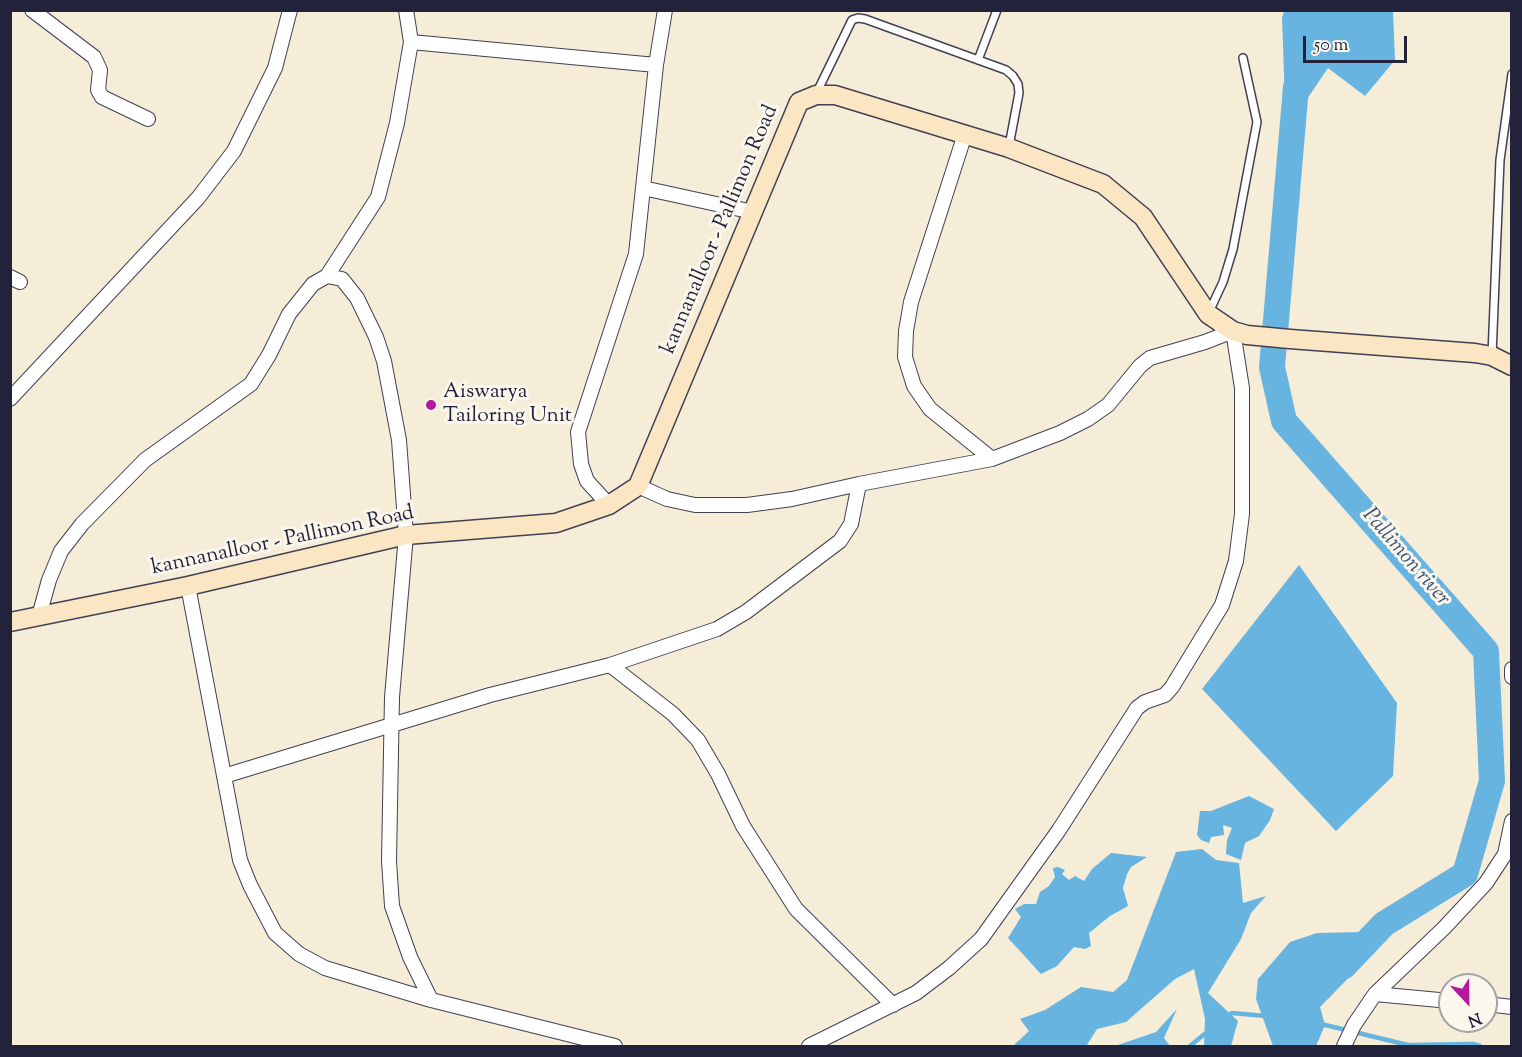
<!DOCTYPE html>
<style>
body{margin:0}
#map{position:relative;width:1522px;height:1057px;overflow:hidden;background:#f5edd8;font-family:"Sorts Mill Goudy",serif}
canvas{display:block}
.frame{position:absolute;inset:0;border:12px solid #22223b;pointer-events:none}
.north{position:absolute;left:1438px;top:973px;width:60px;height:60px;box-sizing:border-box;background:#fbf7ec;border:2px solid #a4a2a5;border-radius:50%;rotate:158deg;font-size:16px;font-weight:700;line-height:24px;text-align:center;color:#22223b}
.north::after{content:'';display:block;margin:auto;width:21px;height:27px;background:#b5179e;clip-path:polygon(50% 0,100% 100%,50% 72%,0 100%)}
.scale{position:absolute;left:1303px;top:36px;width:104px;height:27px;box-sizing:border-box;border:3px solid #22223b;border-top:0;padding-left:8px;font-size:18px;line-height:21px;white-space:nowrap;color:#22223b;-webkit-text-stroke:4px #fbf7ec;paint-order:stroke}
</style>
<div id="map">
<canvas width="1522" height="1057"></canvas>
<div class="frame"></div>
<div class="north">N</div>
<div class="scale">50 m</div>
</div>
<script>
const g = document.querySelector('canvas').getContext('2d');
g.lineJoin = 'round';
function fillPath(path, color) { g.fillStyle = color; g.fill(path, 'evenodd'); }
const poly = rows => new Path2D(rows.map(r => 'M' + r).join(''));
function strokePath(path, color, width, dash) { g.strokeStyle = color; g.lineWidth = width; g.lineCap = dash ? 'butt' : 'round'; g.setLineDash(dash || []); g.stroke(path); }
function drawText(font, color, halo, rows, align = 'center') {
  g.font = font + ' "Sorts Mill Goudy",serif'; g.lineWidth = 6; g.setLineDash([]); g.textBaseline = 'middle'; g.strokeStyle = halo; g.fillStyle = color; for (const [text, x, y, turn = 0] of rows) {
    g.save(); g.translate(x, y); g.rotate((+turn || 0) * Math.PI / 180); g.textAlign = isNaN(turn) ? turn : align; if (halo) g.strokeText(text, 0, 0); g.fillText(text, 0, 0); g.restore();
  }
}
fillPath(poly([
 [1284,11,1393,11,1395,60,1365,96,1328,68,1286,130,1282,18],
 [1299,565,1397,703,1393,776,1336,831,1202,689],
 [1249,796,1274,809,1270,820,1259,836,1245,843,1241,860,1226,854,1227,840,1232,828,1223,825,1224,835,1211,837,1209,843,1201,840,1197,835,1200,811,1211,811],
 [1202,849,1216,860,1239,863,1243,903,1266,896,1251,913,1241,939,1208,993,1238,1021,1231,1046,1204,1046,1205,1019,1194,969,1175,979,1126,1022,1097,1029,1087,1045,1097,1046,1013,1046,1029,1031,1020,1019,1045,1010,1081,987,1113,992,1127,980,1176,852],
 [1111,853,1147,857,1131,867,1127,874,1123,888,1128,906,1110,916,1089,933,1091,946,1085,949,1074,947,1057,966,1041,974,1008,938,1021,917,1015,909,1024,904,1036,904,1040,892,1049,886,1055,877,1053,868,1058,867,1065,870,1062,874,1069,880,1075,876,1084,881,1092,869],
 [1360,932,1376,950,1320,1007,1325,1025,1316,1046,1273,1046,1256,999,1258,979,1290,942,1317,933],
 [1177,1009,1164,1038,1170,1046,1115,1046,1156,1032]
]), '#67b4e1');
strokePath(poly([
 [1228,1016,1232,1013,1266,1016],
 [1321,1024,1408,1045,1473,1044,1480,1046],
 [1190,1046,1207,1032]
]), '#67b4e1', 4.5);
strokePath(poly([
 [1296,87,1272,367,1284,421,1486,651,1492,781,1465,874,1384,924,1344,966]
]), '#67b4e1', 26);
const lane = poly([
 [978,60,997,10],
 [817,92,852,20,858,18,865,19,1006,70,1013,76,1018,84,1019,93,1009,146],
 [1209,312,1223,282,1233,249,1257,122,1243,58],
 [1492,355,1500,160,1512,74]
]);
const street = poly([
 [32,10,94,57,100,70,98,90,102,97,148,119],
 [411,42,656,65],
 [965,134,911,302,906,331,905,357,914,386,930,409,992,459],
 [643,188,753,212],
 [327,276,378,197,397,123,411,42,406,10],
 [10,277,20,282],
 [10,399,198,198,234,151,275,68,290,10],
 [638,486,667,499,695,505,747,505,792,499,859,484,992,459,1060,433,1088,419,1108,405,1140,366,1150,358,1205,342,1233,331,1242,388,1242,514,1236,561,1222,605,1172,687,1165,695,1145,702,1137,708,1059,830,981,939,949,968,916,993,809,1046],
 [609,505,587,481,581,464,578,432,636,254,656,65,665,10],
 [188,586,240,860,250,885,275,933,299,954,325,968,431,1000,615,1046],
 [39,616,49,580,61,551,82,524,145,460,251,384,269,355,289,314,313,284,327,276,342,279,357,298,376,337,384,361,399,440,406,535,392,697,389,861,392,906,410,957,431,1000],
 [610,665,673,714,698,740,718,774,743,826,796,909,893,1005],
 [1512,669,1512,677],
 [224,776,490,695,610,665,717,629,746,612,840,541,851,524,859,484],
 [1375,994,1450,1001],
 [1486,1004,1512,1007],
 [1344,1046,1354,1025,1375,994,1444,928,1486,883,1505,854,1512,821]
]);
const secondary = poly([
 [10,622,188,586,406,535,556,523,609,505,638,486,799,102,816,95,835,95,1009,148,1103,184,1143,217,1208,314,1233,331,1247,335,1290,339,1475,353,1492,356,1512,366]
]);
strokePath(lane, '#424053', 10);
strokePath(street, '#424053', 16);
strokePath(secondary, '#424053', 21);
strokePath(lane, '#fff', 7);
strokePath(street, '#fff', 14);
strokePath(secondary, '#fbe6c4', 18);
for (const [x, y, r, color] of [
 [431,405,6,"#b5179e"]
]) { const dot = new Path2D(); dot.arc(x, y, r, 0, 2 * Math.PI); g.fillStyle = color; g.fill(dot); strokePath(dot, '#fbf7ec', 2); }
drawText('21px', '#22223b', '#fbf7ec', [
 ["kannanalloor - Pallimon Road",721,230,-67],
 ["kannanalloor - Pallimon Road",283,542,-12]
]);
drawText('21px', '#22223b', '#fbf7ec', [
 ["Aiswarya",443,393],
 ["Tailoring Unit",443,417]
], 'left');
drawText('italic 22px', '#3a5575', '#fbf7ec', [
 ["Pallimon river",1405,558,49]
]);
</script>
